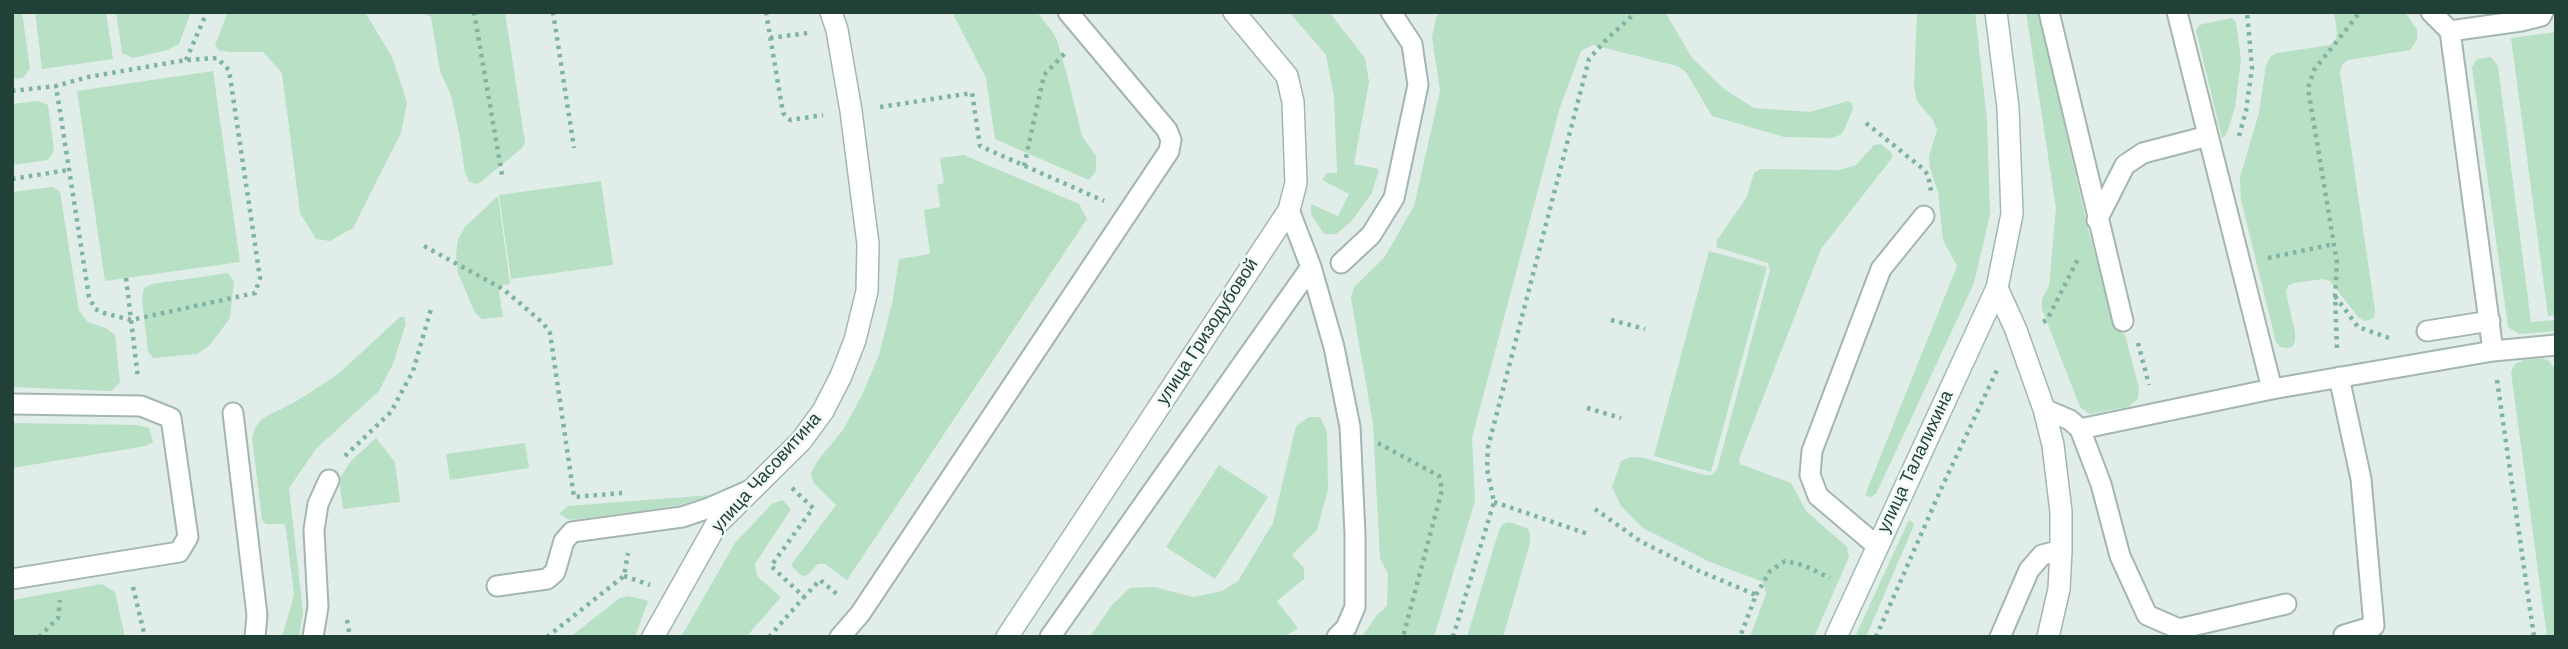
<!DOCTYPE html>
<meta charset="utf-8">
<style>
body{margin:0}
#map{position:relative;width:2568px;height:649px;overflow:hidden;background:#e1ede8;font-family:"DM Sans",sans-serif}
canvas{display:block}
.frame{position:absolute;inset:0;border:14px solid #204038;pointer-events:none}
</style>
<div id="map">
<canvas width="2568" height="649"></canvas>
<div class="frame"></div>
</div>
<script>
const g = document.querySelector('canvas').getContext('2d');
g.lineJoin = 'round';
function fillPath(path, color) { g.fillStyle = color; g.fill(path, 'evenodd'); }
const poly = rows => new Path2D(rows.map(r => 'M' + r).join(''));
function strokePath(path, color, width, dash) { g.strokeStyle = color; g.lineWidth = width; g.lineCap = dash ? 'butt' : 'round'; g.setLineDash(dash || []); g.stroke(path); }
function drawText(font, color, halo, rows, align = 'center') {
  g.font = font + ' "DM Sans",sans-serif'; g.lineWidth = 5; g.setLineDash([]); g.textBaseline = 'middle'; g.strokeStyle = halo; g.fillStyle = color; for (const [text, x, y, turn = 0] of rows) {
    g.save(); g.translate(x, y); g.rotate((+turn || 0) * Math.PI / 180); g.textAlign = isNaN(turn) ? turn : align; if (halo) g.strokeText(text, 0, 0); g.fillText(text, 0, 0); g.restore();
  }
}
fillPath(poly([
 [12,12,22,12,30,69,23,78,12,79],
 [35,12,106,12,113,59,42,69],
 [116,12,191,12,179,44,167,50,133,58,122,53],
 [228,12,365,12,392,57,407,102,401,133,353,228,330,241,316,239,300,213,282,73,263,52,229,52,218,50,215,45],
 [421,12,505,12,525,142,522,148,478,184,469,182,465,173,460,138,451,95,440,71,431,17],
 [952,12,1037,12,1051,30,1057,40,1067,75,1082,136,1096,156,1096,171,1089,180,995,139,986,78],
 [1289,12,1329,12,1365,58,1369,82,1354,164,1379,169,1372,193,1351,222,1336,234,1324,234,1311,214,1311,204,1338,216,1349,194,1322,180,1327,173,1337,173,1334,97,1326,55],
 [1440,12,1665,12,1692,58,1724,89,1754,108,1810,112,1848,101,1852,103,1853,109,1842,134,1832,138,1784,137,1712,116,1686,72,1677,66,1593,45,1581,51,1560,107,1472,438,1475,501,1434,637,1362,637,1377,615,1387,606,1388,573,1380,559,1373,424,1351,298,1354,287,1384,258,1414,206,1440,91,1432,37,1436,18],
 [1917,12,1975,12,1987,120,1990,215,1974,283,1876,494,1871,497,1865,495,1957,266,1943,240,1938,192,1930,168,1929,156,1937,130,1933,120,1917,101,1914,87],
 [2026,12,2039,12,2087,225,2116,329,2125,335,2139,388,2138,399,2128,407,2090,414,2080,407,2042,309,2042,299,2049,286,2056,208],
 [2334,12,2405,12,2417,30,2417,40,2410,50,2348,60,2342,65,2340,73,2375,310,2374,318,2365,321,2359,318,2330,281,2323,279,2294,283,2288,286,2286,292,2295,332,2295,341,2292,347,2286,348,2280,347,2276,342,2241,200,2240,177,2259,113,2266,65,2270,57,2277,53,2330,45,2336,40,2337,33],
 [2231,18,2236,22,2241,60,2235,108,2226,135,2222,138,2196,31,2199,25],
 [2556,32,2556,315,2548,316,2511,38],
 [2491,57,2498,66,2531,322,2556,320,2556,331,2519,334,2508,327,2472,67,2477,59],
 [213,71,240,262,105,281,77,91],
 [38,101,48,105,54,151,48,160,12,165,12,104],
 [1881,144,1892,153,1892,158,1821,249,1739,459,1740,464,1791,483,1806,511,1847,547,1849,557,1814,637,1750,637,1766,594,1763,582,1710,562,1643,528,1621,506,1612,487,1621,461,1631,457,1644,458,1705,475,1711,475,1717,470,1770,270,1768,263,1716,247,1717,240,1747,197,1754,173,1760,169,1840,170,1856,165,1874,145],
 [964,155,1079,204,1087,219,847,580,825,564,818,564,807,575,802,576,791,565,836,505,813,482,811,473,818,460,843,430,862,395,879,355,892,304,899,259,930,254,924,210,940,207,937,185,944,183,940,158],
 [601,181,613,265,511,279,499,195],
 [53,187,60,192,79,311,88,322,106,328,115,335,120,382,111,391,12,387,12,192],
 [498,196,510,284,498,286,503,317,482,319,475,313,458,273,456,254,458,239,465,227],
 [1709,251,1767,267,1711,472,1654,456],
 [228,273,234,281,230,318,210,345,197,354,153,358,148,352,142,299,144,288,152,284],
 [400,317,404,317,406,323,393,364,379,391,316,449,289,488,303,612,299,637,282,637,294,595,286,529,284,524,266,524,262,520,252,437,256,426,263,418,295,402,337,375],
 [2542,358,2549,361,2554,368,2556,391,2554,637,2547,637,2511,372,2515,364,2523,360],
 [1309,417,1320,417,1327,432,1328,489,1317,530,1292,555,1304,568,1304,579,1277,601,1298,628,1284,637,1090,637,1112,605,1130,588,1154,587,1193,597,1222,591,1238,581,1273,523,1296,426],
 [12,423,137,425,149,428,153,442,146,446,12,468],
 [376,438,395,462,400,502,343,509,339,480,350,462],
 [525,443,529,468,450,480,446,454],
 [1219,465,1268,497,1215,579,1166,547],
 [711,495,679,505,633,512,570,520,559,514,568,506],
 [782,500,791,509,755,564,757,576,781,597,746,637,681,637,735,543,772,504],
 [1911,520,1914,525,1866,637,1855,637,1908,522],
 [1509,522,1527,528,1530,533,1530,543,1503,637,1467,637,1499,530,1503,524],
 [102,584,115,592,125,637,12,637,12,600],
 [629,596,648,601,635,637,570,637,620,598]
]), '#b8e0c5');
const lane = poly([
 [2049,12,2123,321],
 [2177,12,2272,389],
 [2431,12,2450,31,2493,351],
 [2450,31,2521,21,2541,16,2543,12],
 [2097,220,2125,165,2143,153,2208,136],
 [1341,263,1371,235,1394,198,1418,85,1412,44,1391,12],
 [1311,267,1334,347,1350,427,1355,534,1355,607,1346,628,1337,637],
 [2427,331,2490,321],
 [2339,377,2361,479,2374,626,2344,635],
 [12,404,141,406,171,418,188,537,179,552,12,579],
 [2044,409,2070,420,2080,429,2101,484,2120,556,2147,615,2179,629,2286,604],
 [233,413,257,615,255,637],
 [2080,429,2272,389,2493,351,2556,345],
 [1877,546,1818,496,1810,475,1812,451,1881,269,1924,216],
 [497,586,547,579,555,572,564,541,572,532,682,517,709,508,748,491],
 [313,637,318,607,314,530,318,504,329,480],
 [840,637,860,614,1169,151,1171,140,1167,130,1068,12],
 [1050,637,1311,267,1289,210],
 [2000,637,2029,570,2042,555,2061,550]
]);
const street = poly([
 [1997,288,2016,330,2044,409,2053,445,2061,512,2061,550,2059,589,2048,637],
 [653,637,716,525,801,441,823,411,841,376,855,340,867,291,868,244,851,111,837,30,831,12],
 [1007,637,1289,210,1296,183,1293,102,1287,76,1234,12]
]);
const secondary = poly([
 [1836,637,1997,288,2012,214,2008,108,1996,12]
]);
strokePath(lane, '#a3b6b0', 23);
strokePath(street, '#a3b6b0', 24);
strokePath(secondary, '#9fbab1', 24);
strokePath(poly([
 [474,12,502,175],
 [553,12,574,148],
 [766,12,783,113,790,120,823,115],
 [770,38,808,33],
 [186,60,207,12],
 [12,91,56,86,88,77,186,60,217,58,229,70,260,278,255,293,131,320,104,313,95,309,89,297,56,86],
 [880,107,972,93,980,146,1104,201],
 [1866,123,1922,168,1928,175,1931,191],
 [2239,136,2246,111,2252,68,2247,12],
 [1024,166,1044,75,1066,52],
 [12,179,68,170],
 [424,246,503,289,543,323,550,333,574,497,622,493],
 [2268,258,2334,244],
 [126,278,138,378],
 [2335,296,2358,327,2389,338],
 [1611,320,1645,329],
 [2043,322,2047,320,2079,257],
 [2138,343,2149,385],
 [2337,348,2335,295,2337,263,2308,88,2314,70,2360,12],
 [2497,380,2534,637],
 [1587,408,1621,418],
 [1378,443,1439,476,1442,490,1403,637],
 [345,456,391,412,413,371,431,309],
 [792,488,813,508,771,566,804,597,820,580,838,595],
 [1494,502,1588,534],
 [1595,509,1640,541,1697,570,1756,595,1740,637],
 [624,576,650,585],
 [133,587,145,637],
 [1756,595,1770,571,1785,561,1803,565,1830,578],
 [347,620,350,637],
 [39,637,58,618,60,600],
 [547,637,624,576,628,553],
 [769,637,804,597],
 [1453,637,1494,502,1487,469,1488,447,1589,59,1605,41,1636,12],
 [1876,637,1941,489,1997,370]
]), '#7fb4a5', 4.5, [3.5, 5]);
strokePath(lane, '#fff', 19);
strokePath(street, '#fff', 21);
strokePath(secondary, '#fff', 21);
drawText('18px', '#204038', '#f2f9f6', [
 ["улица Гризодубовой",1208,332,-57],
 ["улица Талалихина",1916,462,-65],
 ["улица Часовитина",767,473,-48]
]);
</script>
